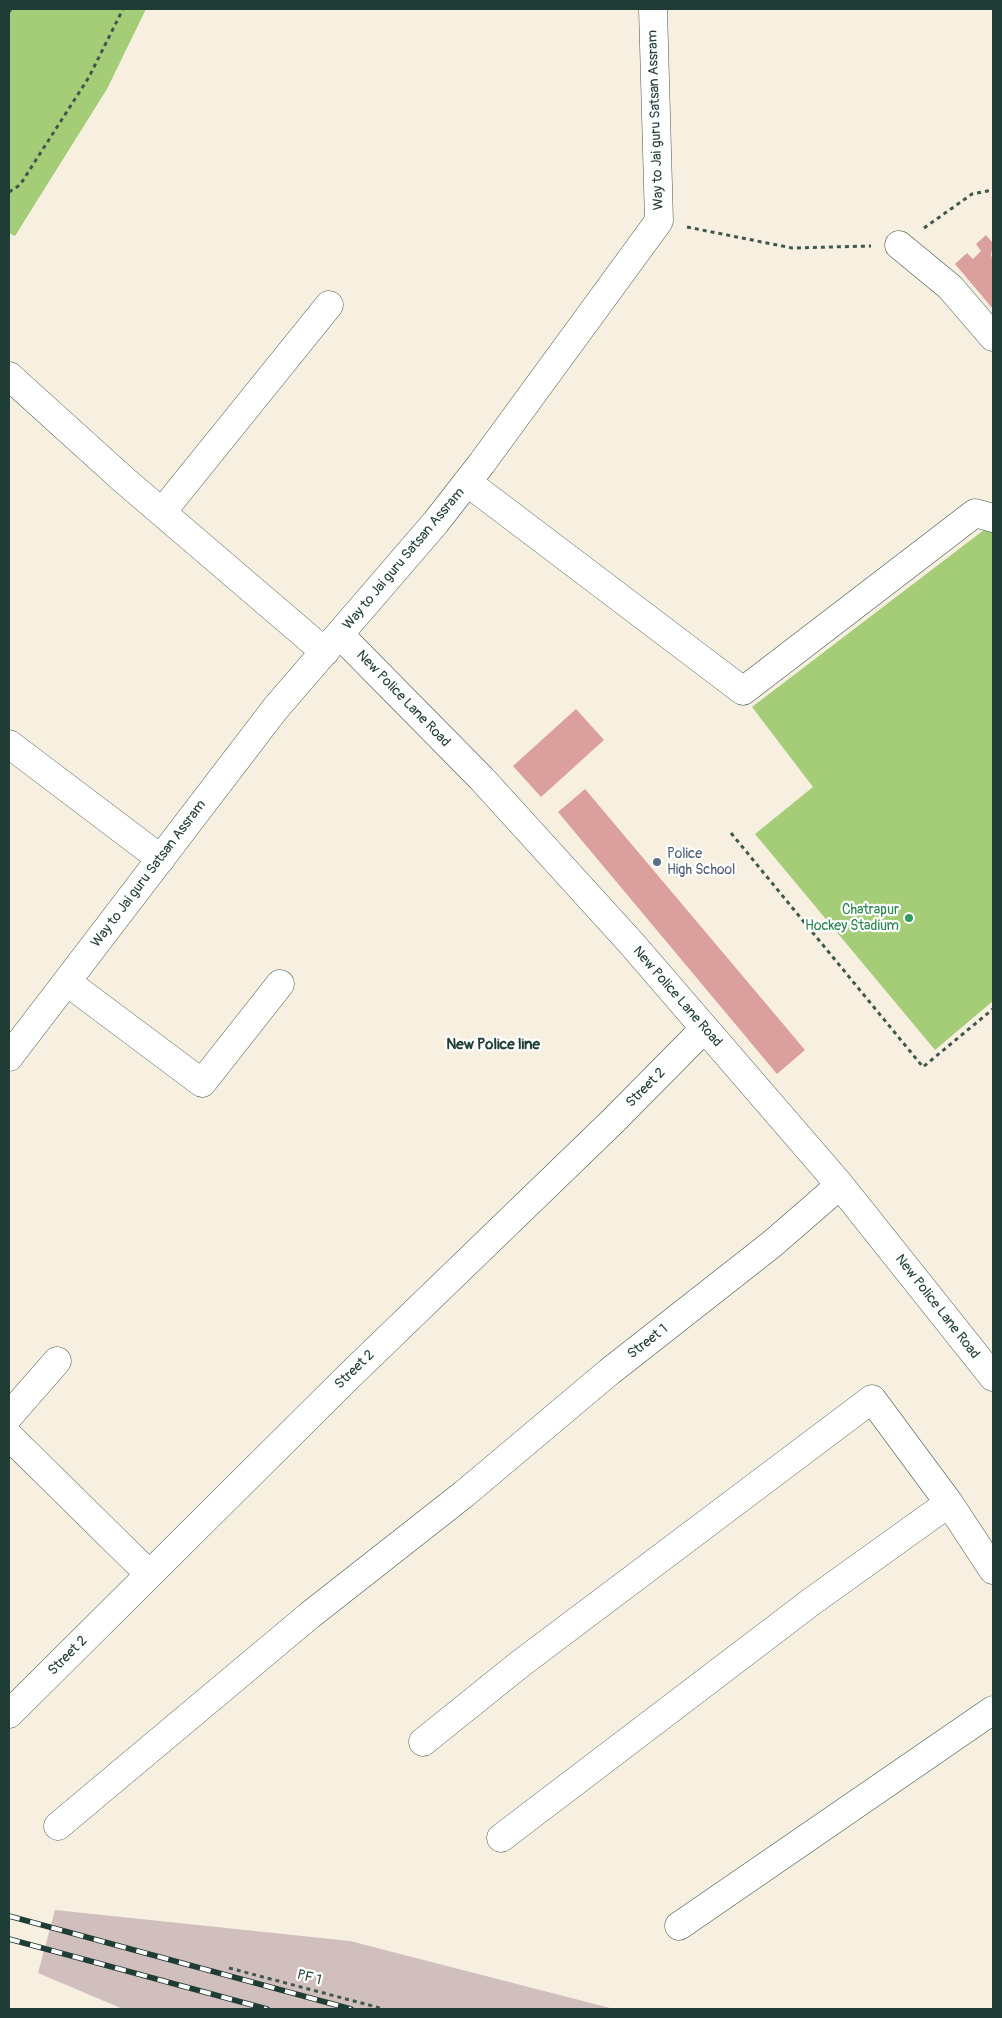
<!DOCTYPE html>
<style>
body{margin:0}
#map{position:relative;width:1002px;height:2018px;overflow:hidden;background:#f7f0e0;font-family:Pangolin,sans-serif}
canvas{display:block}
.frame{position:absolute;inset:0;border:10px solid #1f3d34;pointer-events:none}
</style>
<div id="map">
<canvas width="1002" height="2018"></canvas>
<div class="frame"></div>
</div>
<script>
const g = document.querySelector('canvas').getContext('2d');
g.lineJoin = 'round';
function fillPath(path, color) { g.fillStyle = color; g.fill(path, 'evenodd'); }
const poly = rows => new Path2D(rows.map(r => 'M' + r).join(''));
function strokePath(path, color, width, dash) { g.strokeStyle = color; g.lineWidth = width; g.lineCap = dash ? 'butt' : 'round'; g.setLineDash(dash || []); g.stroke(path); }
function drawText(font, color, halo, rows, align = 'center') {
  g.font = font + ' Pangolin,sans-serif'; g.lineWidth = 4.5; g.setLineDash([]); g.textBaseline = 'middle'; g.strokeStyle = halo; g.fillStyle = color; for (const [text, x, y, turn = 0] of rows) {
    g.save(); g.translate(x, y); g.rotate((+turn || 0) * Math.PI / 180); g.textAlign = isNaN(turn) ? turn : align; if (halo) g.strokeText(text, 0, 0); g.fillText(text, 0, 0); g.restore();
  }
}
fillPath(poly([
 [55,1910,350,1941,614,2009,123,2009,38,1973]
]), '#d1bfbd');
fillPath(poly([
 [9,9,146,9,107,89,15,236,9,233],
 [993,523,993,1001,935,1050,755,834,813,787,752,707]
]), '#a5cc76');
fillPath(poly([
 [986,235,993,243,991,256,993,258,993,309,955,264,967,253,973,259,981,251,976,244],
 [576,709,604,740,541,797,513,766],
 [585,789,805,1050,777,1074,558,812]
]), '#db9f9e');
const minor = poly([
 [899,245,950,287,993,337],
 [9,376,124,480,325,652],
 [467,482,743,691,975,513,993,518],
 [162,512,329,305],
 [340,635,482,779,632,944,840,1185,993,1377],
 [9,744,161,859],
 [67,982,202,1083,280,984],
 [9,1057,275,709,436,522,482,463,659,221,653,9],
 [9,1416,57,1361],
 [9,1436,149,1574],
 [9,1714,347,1378,612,1122,704,1029],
 [423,1742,520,1664,872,1399,949,1503,993,1570],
 [58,1826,310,1615,464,1494,609,1372,772,1244,840,1185],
 [501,1838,811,1602,949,1503],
 [679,1926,993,1710]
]);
strokePath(minor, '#3f584e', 29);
strokePath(poly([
 [9,12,11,9],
 [9,192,20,185,89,77,123,9],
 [687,227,792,248,871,246],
 [924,228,972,194,993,190],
 [731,833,923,1067,993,1009],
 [229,1968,384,2009]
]), '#3f584e', 3, [4, 4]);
strokePath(minor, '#fff', 28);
const rail = poly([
 [9,1916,351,2009],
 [9,1939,267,2009]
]);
strokePath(rail, '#1f3d34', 5.5);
strokePath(rail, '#fff', 4, [11]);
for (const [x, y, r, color] of [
 [657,862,5,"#5c6f8a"],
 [909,918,5,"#2e9e5b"]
]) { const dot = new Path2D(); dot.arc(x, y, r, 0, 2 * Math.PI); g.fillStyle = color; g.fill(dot); strokePath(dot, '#fff', 2); }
drawText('14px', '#1f3d34', '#fff', [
 ["Way to Jai guru Satsan Assram",656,120,-92],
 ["Way to Jai guru Satsan Assram",404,559,-50],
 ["New Police Lane Road",403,699,46],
 ["Way to Jai guru Satsan Assram",149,874,-53],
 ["New Police Lane Road",677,997,49],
 ["Street 2",646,1088,-45],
 ["New Police Lane Road",937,1307,52],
 ["Street 1",648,1342,-38],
 ["Street 2",355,1370,-44],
 ["Street 2",68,1656,-45],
 ["PF 1",309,1978,15]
]);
drawText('14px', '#4e5e75', '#fff', [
 ["Police",667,854],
 ["High School",667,870]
], 'left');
drawText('14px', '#27864d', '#fff', [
 ["Chatrapur",899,910],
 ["Hockey Stadium",899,926]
], 'right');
drawText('bold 15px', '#1f3d34', '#fff', [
 ["New Police line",493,1045]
]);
</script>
